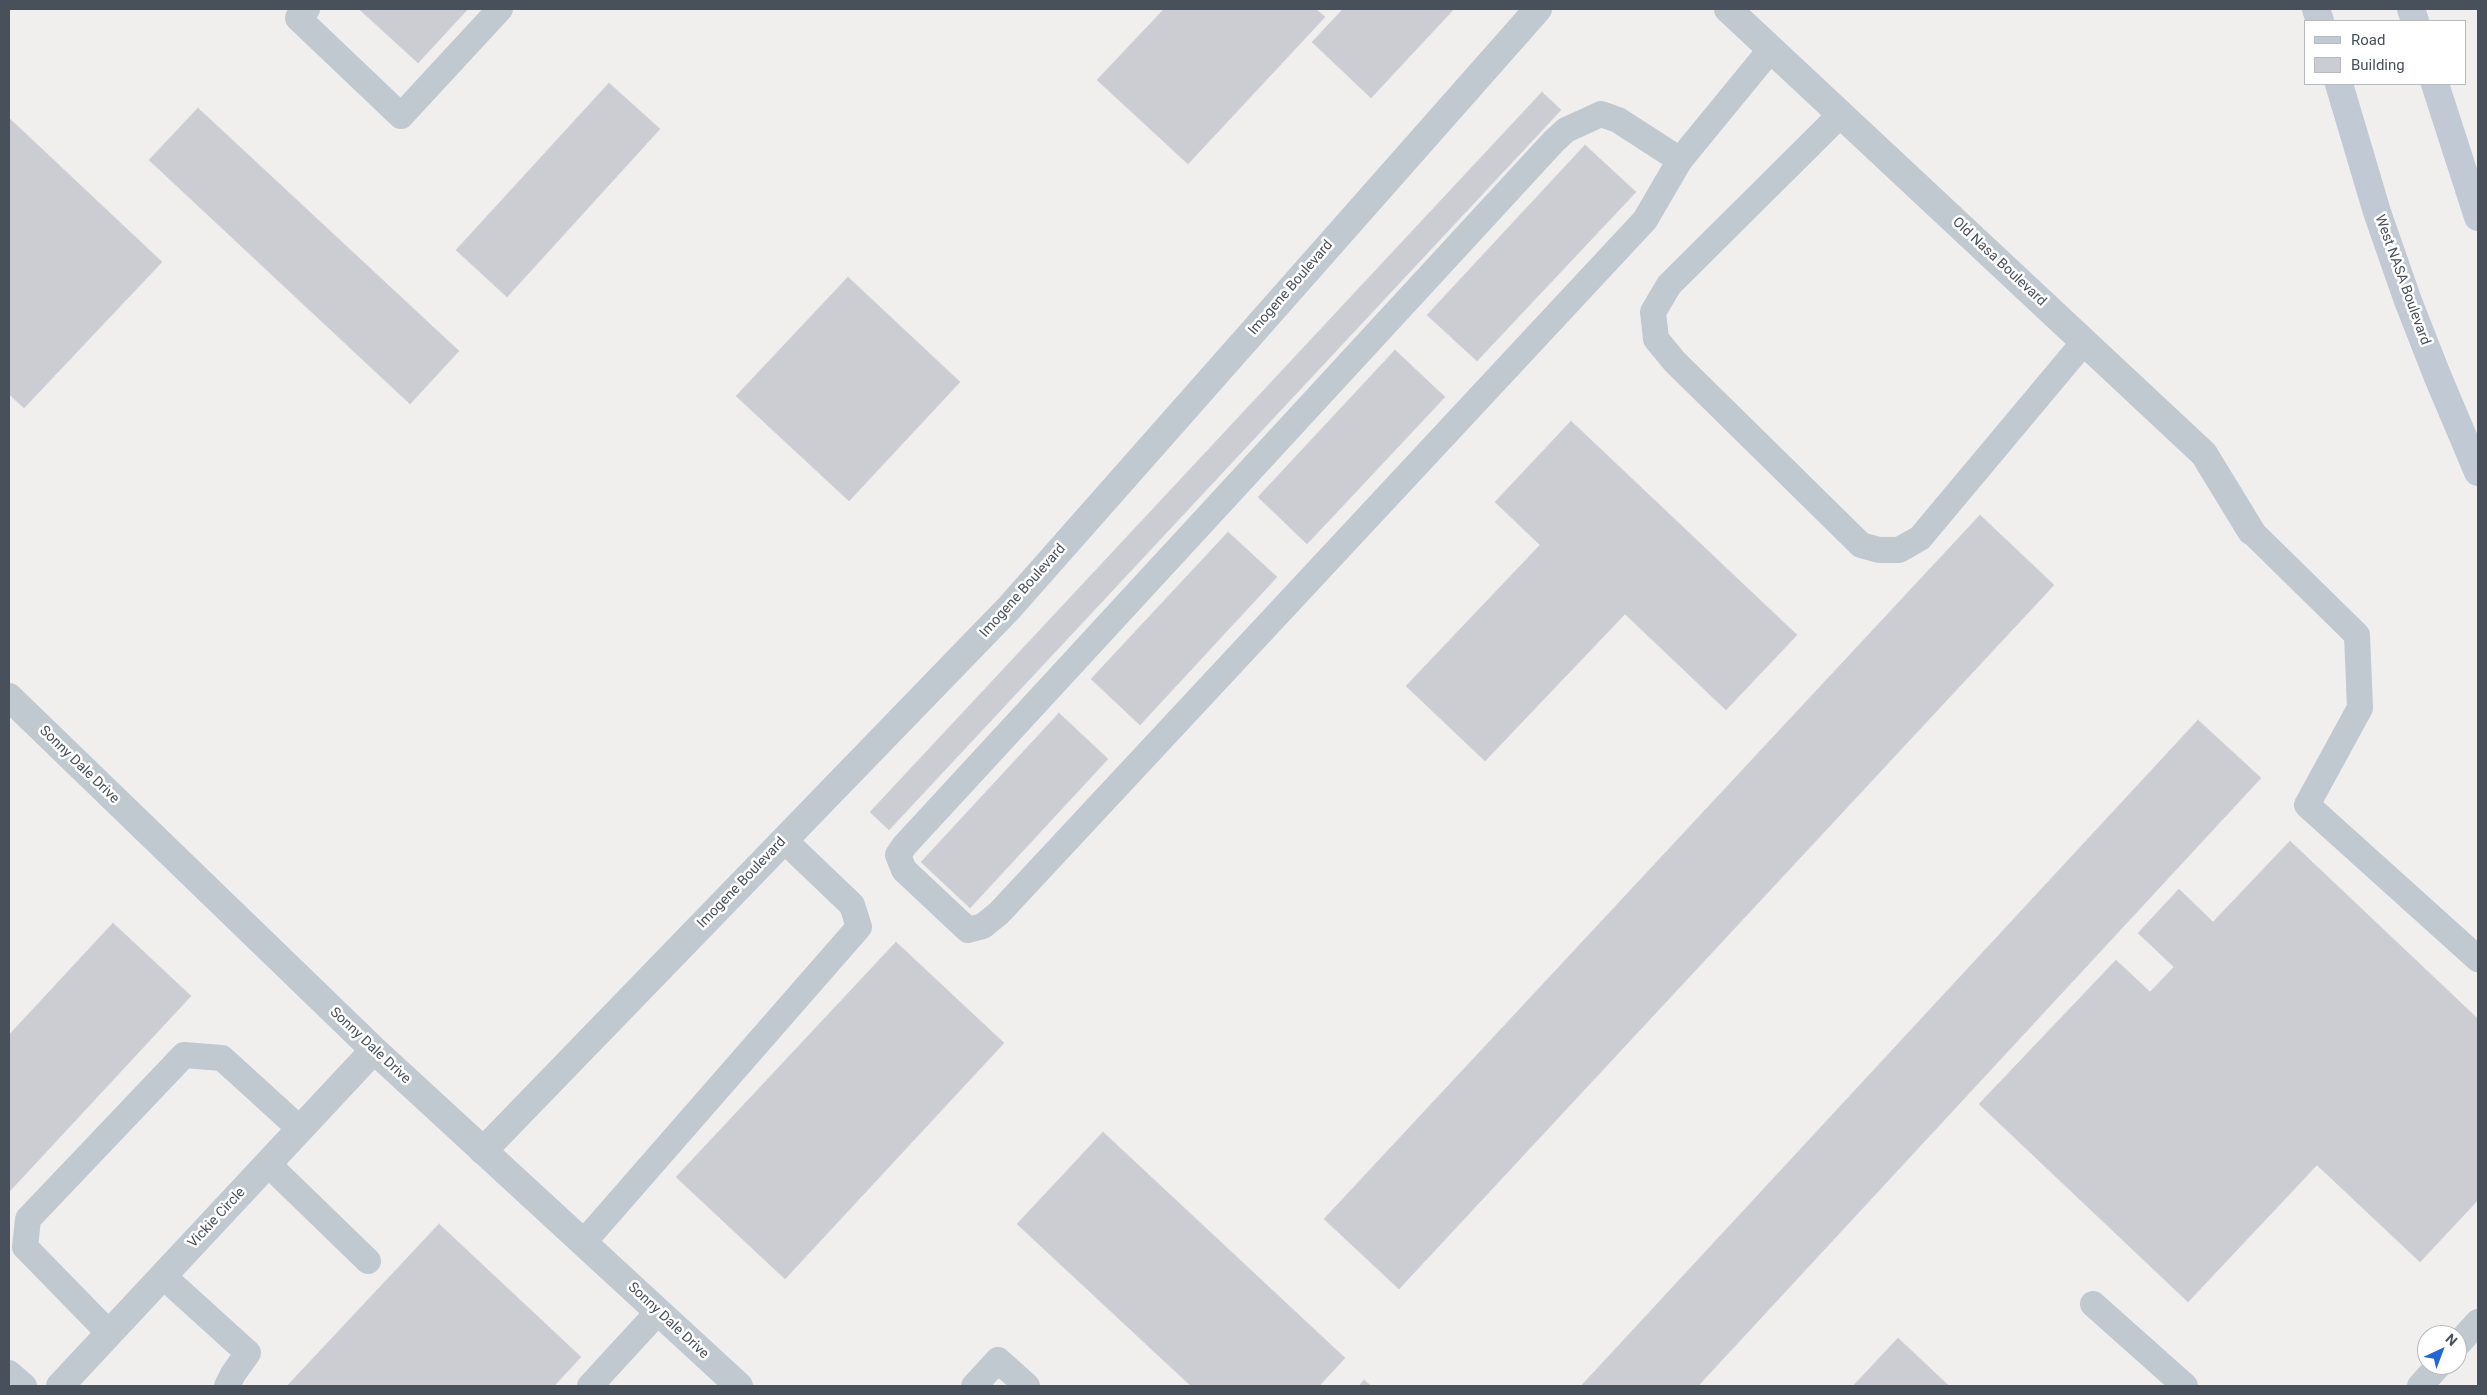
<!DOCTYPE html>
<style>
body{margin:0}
#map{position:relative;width:2487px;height:1395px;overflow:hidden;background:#f1efee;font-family:Roboto,sans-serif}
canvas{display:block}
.frame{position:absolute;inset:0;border:10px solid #48505b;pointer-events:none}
.legend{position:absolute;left:2304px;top:20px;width:162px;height:65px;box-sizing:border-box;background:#fff;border:1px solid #b6b9bd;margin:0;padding:6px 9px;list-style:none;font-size:15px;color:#48505b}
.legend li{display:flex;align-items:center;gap:10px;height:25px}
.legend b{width:25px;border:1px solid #b6b9bd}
.north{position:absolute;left:2417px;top:1325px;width:50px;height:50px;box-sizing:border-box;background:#fff;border:1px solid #b6b9bd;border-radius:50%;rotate:43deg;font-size:14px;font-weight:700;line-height:20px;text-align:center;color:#48505b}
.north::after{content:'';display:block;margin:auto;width:18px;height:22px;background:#2466d5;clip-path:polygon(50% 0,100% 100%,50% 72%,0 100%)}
</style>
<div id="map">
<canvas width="2487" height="1395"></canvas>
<div class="frame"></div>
<ul class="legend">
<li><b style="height:6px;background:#c0c9d4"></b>Road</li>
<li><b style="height:14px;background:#cccdd3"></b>Building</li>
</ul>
<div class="north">N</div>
</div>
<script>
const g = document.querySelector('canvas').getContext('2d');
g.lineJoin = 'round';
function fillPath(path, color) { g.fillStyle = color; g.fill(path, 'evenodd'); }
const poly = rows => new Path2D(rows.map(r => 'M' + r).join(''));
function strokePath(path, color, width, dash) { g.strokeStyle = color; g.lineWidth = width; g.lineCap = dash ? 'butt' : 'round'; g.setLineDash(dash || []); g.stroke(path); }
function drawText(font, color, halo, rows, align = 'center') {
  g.font = font + ' Roboto,sans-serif'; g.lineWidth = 5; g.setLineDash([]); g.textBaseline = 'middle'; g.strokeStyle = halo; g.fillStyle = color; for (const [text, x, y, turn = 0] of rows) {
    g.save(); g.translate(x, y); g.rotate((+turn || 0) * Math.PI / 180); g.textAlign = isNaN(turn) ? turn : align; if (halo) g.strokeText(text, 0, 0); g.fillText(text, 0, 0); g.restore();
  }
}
const building = poly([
 [359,9,468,9,418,63,359,9],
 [1164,9,1316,9,1325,17,1188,164,1097,80,1164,9],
 [1343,9,1454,9,1371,98,1312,42,1343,9],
 [609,83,660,129,507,297,456,250,609,83],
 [1542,92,1561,110,889,830,870,812,1542,92],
 [198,108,459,351,410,404,149,160,198,108],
 [9,118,162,262,24,408,9,394,9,118],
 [1585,145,1636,192,1477,361,1427,315,1585,145],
 [848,277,960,382,849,501,736,396,848,277],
 [1395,350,1445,397,1307,544,1258,497,1395,350],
 [1571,421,1797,635,1726,710,1625,614,1485,761,1406,686,1540,545,1495,502,1571,421],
 [1980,515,2054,585,1399,1289,1324,1219,1980,515],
 [1228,532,1277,577,1140,725,1091,679,1228,532],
 [1059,713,1108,759,970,908,921,862,1059,713],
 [2198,720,2261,778,1698,1386,1581,1386,2198,720],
 [2290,841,2478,1019,2478,1200,2420,1262,2317,1165,2188,1302,1979,1104,2116,960,2150,992,2174,967,2138,933,2179,889,2213,922,2290,841],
 [113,923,191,996,9,1192,9,1035,113,923],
 [896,942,1004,1043,785,1279,676,1177,896,942],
 [1103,1132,1345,1358,1319,1386,1191,1386,1017,1224,1103,1132],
 [439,1224,581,1357,554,1386,287,1386,439,1224],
 [1898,1338,1949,1386,1853,1386,1898,1338],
 [1364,1380,1371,1386,1359,1386,1364,1380]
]);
fillPath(building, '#cccdd3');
strokePath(building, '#d3d4da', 1);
strokePath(poly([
 [307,9,298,18,401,116,500,9],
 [1840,115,1669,285,1653,312,1656,339,1675,362,1861,545,1879,550,1899,550,1920,538,2084,342],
 [1680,160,1618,120,1601,114,1566,130,1554,141,904,846,898,855,904,870,968,930,983,926,999,913,1645,220,1680,160,1771,49],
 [2251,531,2357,635,2360,708,2307,805,2478,959],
 [268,1164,368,1261],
 [583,1243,859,927,852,905,784,840],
 [163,1276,248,1353,233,1374,227,1386],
 [2093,1304,2185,1386],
 [109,1333,25,1247,28,1219,184,1055,222,1058,300,1129],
 [2457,1345,2478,1322],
 [9,1373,24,1386],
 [590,1386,658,1312],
 [974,1386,998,1360,1027,1386],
 [2420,1386,2439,1365]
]), '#c0c8d0', 26);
strokePath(poly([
 [1728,9,2204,454,2251,531],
 [9,697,374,1050,739,1386],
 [483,1151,1009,608,1538,9],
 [60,1386,374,1050]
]), '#c0c8d0', 28);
strokePath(poly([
 [2316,9,2320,21],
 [2411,9,2415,21],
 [2339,84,2377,212,2408,301,2437,375,2478,472],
 [2435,84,2478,217]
]), '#c0c9d4', 28);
drawText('14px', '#48505b', '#fff', [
 ["Old Nasa Boulevard",1999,262,43],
 ["West NASA Boulevard",2402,280,70],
 ["Imogene Boulevard",1291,288,-49],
 ["Imogene Boulevard",1023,591,-48],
 ["Sonny Dale Drive",79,765,44],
 ["Imogene Boulevard",742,883,-46],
 ["Sonny Dale Drive",370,1046,43],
 ["Vickie Circle",217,1218,-47],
 ["Sonny Dale Drive",668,1321,43]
]);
</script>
